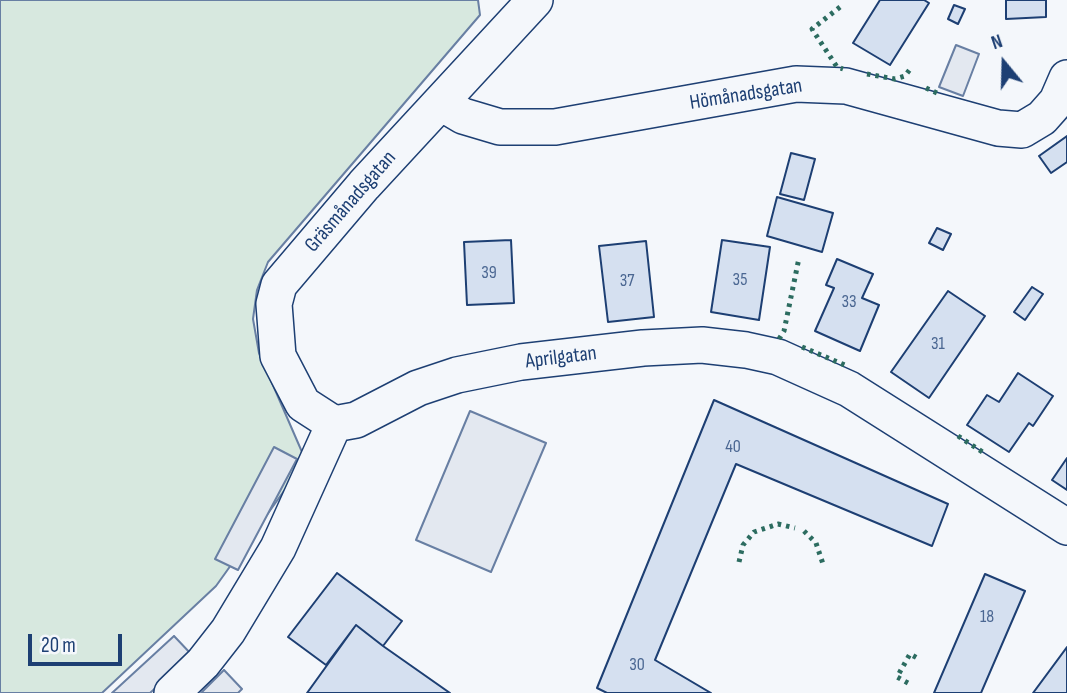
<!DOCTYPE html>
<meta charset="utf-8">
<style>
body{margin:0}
#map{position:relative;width:1067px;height:693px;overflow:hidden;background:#f4f7fb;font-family:"Sofia Sans Condensed",sans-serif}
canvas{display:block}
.north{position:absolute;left:969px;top:28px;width:70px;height:70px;-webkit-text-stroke:5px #f4f7fb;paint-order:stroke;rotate:341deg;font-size:19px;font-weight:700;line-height:28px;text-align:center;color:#1d3f73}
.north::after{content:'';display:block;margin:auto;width:24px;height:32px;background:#1d3f73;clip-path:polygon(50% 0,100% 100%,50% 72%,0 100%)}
.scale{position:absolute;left:28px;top:634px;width:94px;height:32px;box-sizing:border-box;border:4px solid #1d3f73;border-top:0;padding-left:9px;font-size:21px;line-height:24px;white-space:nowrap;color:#1d3f73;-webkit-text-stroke:5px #f4f7fb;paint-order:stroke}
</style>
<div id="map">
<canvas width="1067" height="693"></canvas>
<div class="north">N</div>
<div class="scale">20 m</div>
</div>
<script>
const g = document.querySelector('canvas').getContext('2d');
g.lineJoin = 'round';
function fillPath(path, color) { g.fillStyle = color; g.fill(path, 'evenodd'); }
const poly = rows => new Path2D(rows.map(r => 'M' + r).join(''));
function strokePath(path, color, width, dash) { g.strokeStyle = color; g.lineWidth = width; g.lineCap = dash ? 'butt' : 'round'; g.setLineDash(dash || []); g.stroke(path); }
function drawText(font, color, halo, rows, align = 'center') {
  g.font = font + ' "Sofia Sans Condensed",sans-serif'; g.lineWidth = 5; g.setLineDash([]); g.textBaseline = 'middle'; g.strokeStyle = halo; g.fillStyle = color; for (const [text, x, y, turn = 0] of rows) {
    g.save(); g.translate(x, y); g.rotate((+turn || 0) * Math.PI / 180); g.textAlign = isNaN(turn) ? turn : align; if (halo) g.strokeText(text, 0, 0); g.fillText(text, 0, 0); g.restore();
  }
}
const green = poly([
 [0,0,478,0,480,15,268,262,257,290,253,319,259,353,302,452,289,484,216,586,102,693,0,693,0,0]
]);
fillPath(green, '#d7e8df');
strokePath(green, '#687fa3', 2);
const parking = poly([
 [956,45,979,54,963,96,939,87,956,45],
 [470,411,546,443,491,572,416,540,470,411],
 [274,447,297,459,238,570,215,559,274,447],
 [174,636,192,655,150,693,112,693,174,636],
 [224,670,242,689,238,693,201,693,224,670]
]);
fillPath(parking, '#e3e8f0');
strokePath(parking, '#687fa3', 2);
const building = poly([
 [880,0,924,0,929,3,890,65,853,43,880,0],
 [1006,0,1046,0,1046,17,1006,19,1006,0],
 [954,5,965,9,958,24,948,19,954,5],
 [1067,136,1067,162,1051,173,1039,156,1067,136],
 [791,153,815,159,804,200,780,194,791,153],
 [777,197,833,213,822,252,767,236,777,197],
 [937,228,951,234,943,250,929,243,937,228],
 [511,240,514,303,467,305,464,242,511,240],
 [722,240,770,247,759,320,711,312,722,240],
 [646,241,654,317,608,322,599,246,646,241],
 [837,259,873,274,862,298,879,305,860,351,815,331,834,288,826,285,837,259],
 [1032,287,1043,294,1025,320,1014,312,1032,287],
 [948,291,985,316,929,398,891,372,948,291],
 [1018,373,1053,396,1033,426,1029,423,1009,452,967,425,987,395,999,402,1018,373],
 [714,400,948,504,932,546,736,464,655,660,711,693,607,693,597,688,714,400],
 [1067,458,1067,490,1052,480,1067,458],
 [337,573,402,621,383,646,356,625,326,665,288,637,337,573],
 [985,574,1025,591,981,693,934,693,985,574],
 [356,625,383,646,450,693,307,693,356,625],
 [1067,647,1067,693,1033,693,1067,647]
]);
fillPath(building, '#d5e0f0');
strokePath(building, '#1d3f73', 2);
const minor = poly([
 [441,103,463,116,500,127,555,127,796,84,846,86,998,128,1022,130,1042,118,1057,101,1067,78],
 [334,424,356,420,418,388,457,375,521,362,643,348,702,345,746,350,778,357,849,389,1067,527],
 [334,424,303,404,278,356,274,304,279,285,364,185,535,0],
 [172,693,203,663,228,631,278,548,334,424]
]);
strokePath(minor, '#1d3f73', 38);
strokePath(minor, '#f4f7fb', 35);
strokePath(poly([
 [840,7,812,29,837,67,843,69],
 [867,74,895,79,905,76,911,68],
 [926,88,939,94],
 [779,339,784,331,799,258],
 [802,347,847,366],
 [958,436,984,453],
 [804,531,816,543,823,564],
 [739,562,743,545,754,532,778,524,795,528],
 [908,683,897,677,910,654,919,659]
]), '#2c6c60', 5, [3.5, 5]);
drawText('18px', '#4b6792', null, [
 ["39",489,273],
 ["35",740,280],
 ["37",627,281],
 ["33",849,302],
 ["31",938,344],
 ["40",733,447],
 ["18",987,617],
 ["30",637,665]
]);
drawText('21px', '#1d3f73', '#f4f7fb', [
 ["Hömånadsgatan",746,95,-9],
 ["Gräsmånadsgatan",351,202,-49],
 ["Aprilgatan",561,358,-7]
]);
</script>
